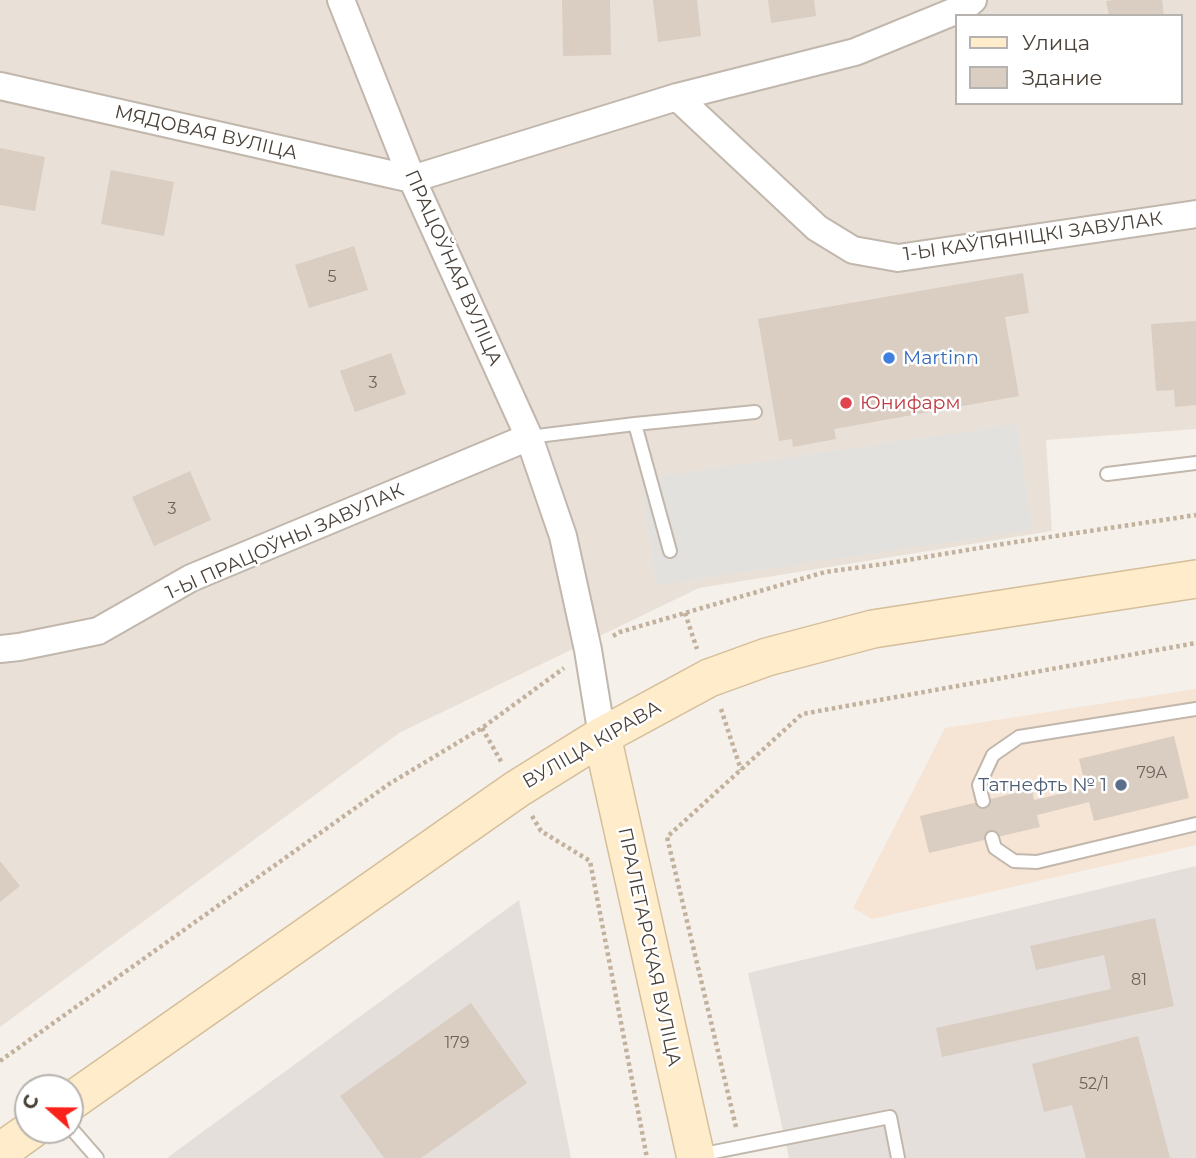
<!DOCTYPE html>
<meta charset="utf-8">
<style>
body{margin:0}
#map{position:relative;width:1196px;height:1158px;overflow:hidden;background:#f5f0ea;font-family:Montserrat,sans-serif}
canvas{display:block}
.legend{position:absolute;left:955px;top:14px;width:228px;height:91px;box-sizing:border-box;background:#fff;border:2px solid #b6b3af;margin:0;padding:9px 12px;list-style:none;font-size:21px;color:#494038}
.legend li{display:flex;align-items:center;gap:14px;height:35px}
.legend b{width:35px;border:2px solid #b6b3af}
.north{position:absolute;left:14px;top:1074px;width:70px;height:70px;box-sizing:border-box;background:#fff;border:2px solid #b6b3af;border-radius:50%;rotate:291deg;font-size:19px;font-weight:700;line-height:28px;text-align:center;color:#494038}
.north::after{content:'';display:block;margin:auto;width:24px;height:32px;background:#fb211b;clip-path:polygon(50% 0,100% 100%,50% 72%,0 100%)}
</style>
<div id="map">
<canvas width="1196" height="1158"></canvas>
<ul class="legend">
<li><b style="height:9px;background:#ffecca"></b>Улица</li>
<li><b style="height:19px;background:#dacdc2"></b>Здание</li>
</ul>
<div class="north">С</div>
</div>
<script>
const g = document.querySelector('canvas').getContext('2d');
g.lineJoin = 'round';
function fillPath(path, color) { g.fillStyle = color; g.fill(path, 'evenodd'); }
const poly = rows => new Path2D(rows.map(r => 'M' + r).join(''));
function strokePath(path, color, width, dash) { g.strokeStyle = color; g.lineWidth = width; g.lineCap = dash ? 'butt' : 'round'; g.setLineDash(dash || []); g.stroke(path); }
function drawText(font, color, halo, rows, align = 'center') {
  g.font = font + ' Montserrat,sans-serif'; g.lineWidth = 5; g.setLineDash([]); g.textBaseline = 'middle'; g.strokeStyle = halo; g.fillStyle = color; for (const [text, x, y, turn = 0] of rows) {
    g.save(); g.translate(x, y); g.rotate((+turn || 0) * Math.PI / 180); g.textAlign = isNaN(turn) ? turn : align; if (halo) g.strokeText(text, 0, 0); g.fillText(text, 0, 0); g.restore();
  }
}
fillPath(poly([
 [0,0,1196,0,1196,429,1046,440,1052,531,699,588,399,733,0,1027],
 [956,16,1180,16,1180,103,956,103]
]), '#e9e1d8');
fillPath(poly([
 [1196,689,1196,845,872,919,853,908,945,728]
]), '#f6e4d5');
fillPath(poly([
 [1196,866,1196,1158,789,1158,748,973],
 [519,900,571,1158,167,1158]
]), '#e5dfdb');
fillPath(poly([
 [1017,424,1032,530,656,585,641,479]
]), '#e3e1de');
fillPath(poly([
 [562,0,610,0,611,55,563,56],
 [653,0,697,0,701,36,658,42],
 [768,0,814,0,816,16,771,23],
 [1115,0,1162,0,1164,16,1109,16,1106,1],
 [0,148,45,157,35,211,0,205],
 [111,170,174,182,164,236,101,224],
 [354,246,368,290,309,308,295,265],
 [1023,273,1029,313,1005,317,1019,396,834,429,836,439,793,447,792,439,779,441,758,319],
 [1196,321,1196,405,1175,407,1174,390,1156,391,1151,324],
 [391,353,406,394,355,412,340,371],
 [190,471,211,520,154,546,132,497],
 [1174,736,1189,798,1094,821,1089,802,1037,815,1040,827,929,853,920,816,1032,789,1034,800,1086,788,1079,759],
 [0,861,20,886,0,902],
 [1155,918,1174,1006,942,1057,936,1028,1111,989,1104,955,1036,970,1030,946],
 [471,1003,527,1083,421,1158,384,1158,340,1096],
 [1138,1036,1170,1158,1086,1158,1072,1105,1044,1112,1032,1064]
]), '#dacdc2');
const lane = poly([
 [635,424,755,412],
 [529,437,635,424,670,551],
 [1107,474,1196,463],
 [983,801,979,785,993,755,1019,737,1196,709],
 [992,838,995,848,1014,861,1037,862,1196,824],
 [70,1127,97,1158],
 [699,1155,890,1117,898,1158]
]);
const street = poly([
 [341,0,412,179,529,437,563,536,588,650,602,736],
 [0,86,412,179,677,97,855,52,965,7,973,0],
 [677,97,817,228,853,250,898,258,1196,214],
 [0,649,19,647,98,631,191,578,529,437]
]);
const secondary = poly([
 [602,736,696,1158],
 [70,1102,517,789,602,736,709,678,767,657,873,629,1196,579],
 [0,1152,31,1130]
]);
strokePath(lane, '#c1b7ac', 16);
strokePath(street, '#c1b7ac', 30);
strokePath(secondary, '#d5be9a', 40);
strokePath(poly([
 [685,613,697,649],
 [613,636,620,632,825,572,884,564,1003,544,1196,515],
 [721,709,741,770],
 [482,728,502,763],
 [532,816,541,831,590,861,647,1158],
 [0,1061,389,784,482,728,564,668],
 [736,1127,667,837,802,714,1196,643]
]), '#c2b19d', 4.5, [3.5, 3.5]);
strokePath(lane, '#fff', 12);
strokePath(street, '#fff', 26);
strokePath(secondary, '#ffecca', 37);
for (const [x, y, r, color] of [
 [889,358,7,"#3f7fe0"],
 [846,403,7,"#e0444e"],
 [1121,785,7,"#5c6f8a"]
]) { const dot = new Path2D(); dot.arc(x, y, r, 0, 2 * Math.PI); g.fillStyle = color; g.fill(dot); strokePath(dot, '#fff', 2.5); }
drawText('16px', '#6d635a', null, [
 ["5",332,277],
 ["3",373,383],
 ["3",172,509],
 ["79А",1152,773],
 ["81",1139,980],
 ["179",457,1043],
 ["52/1",1094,1084]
]);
drawText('19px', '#494038', '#fff', [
 ["МЯДОВАЯ ВУЛІЦА",206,133,13],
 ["1-Ы КАЎПЯНІЦКІ ЗАВУЛАК",1033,237,-8],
 ["ПРАЦОЎНАЯ ВУЛІЦА",453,268,66],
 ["1-Ы ПРАЦОЎНЫ ЗАВУЛАК",285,542,-24],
 ["ВУЛІЦА КІРАВА",592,745,-30],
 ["ПРАЛЕТАРСКАЯ ВУЛІЦА",649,947,78]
]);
drawText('19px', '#366cbe', '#fff', [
 ["Martinn",903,358]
], 'left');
drawText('19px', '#be3a42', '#fff', [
 ["Юнифарм",860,403]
], 'left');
drawText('19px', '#4e5e75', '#fff', [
 ["Татнефть № 1",1107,785]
], 'right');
</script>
